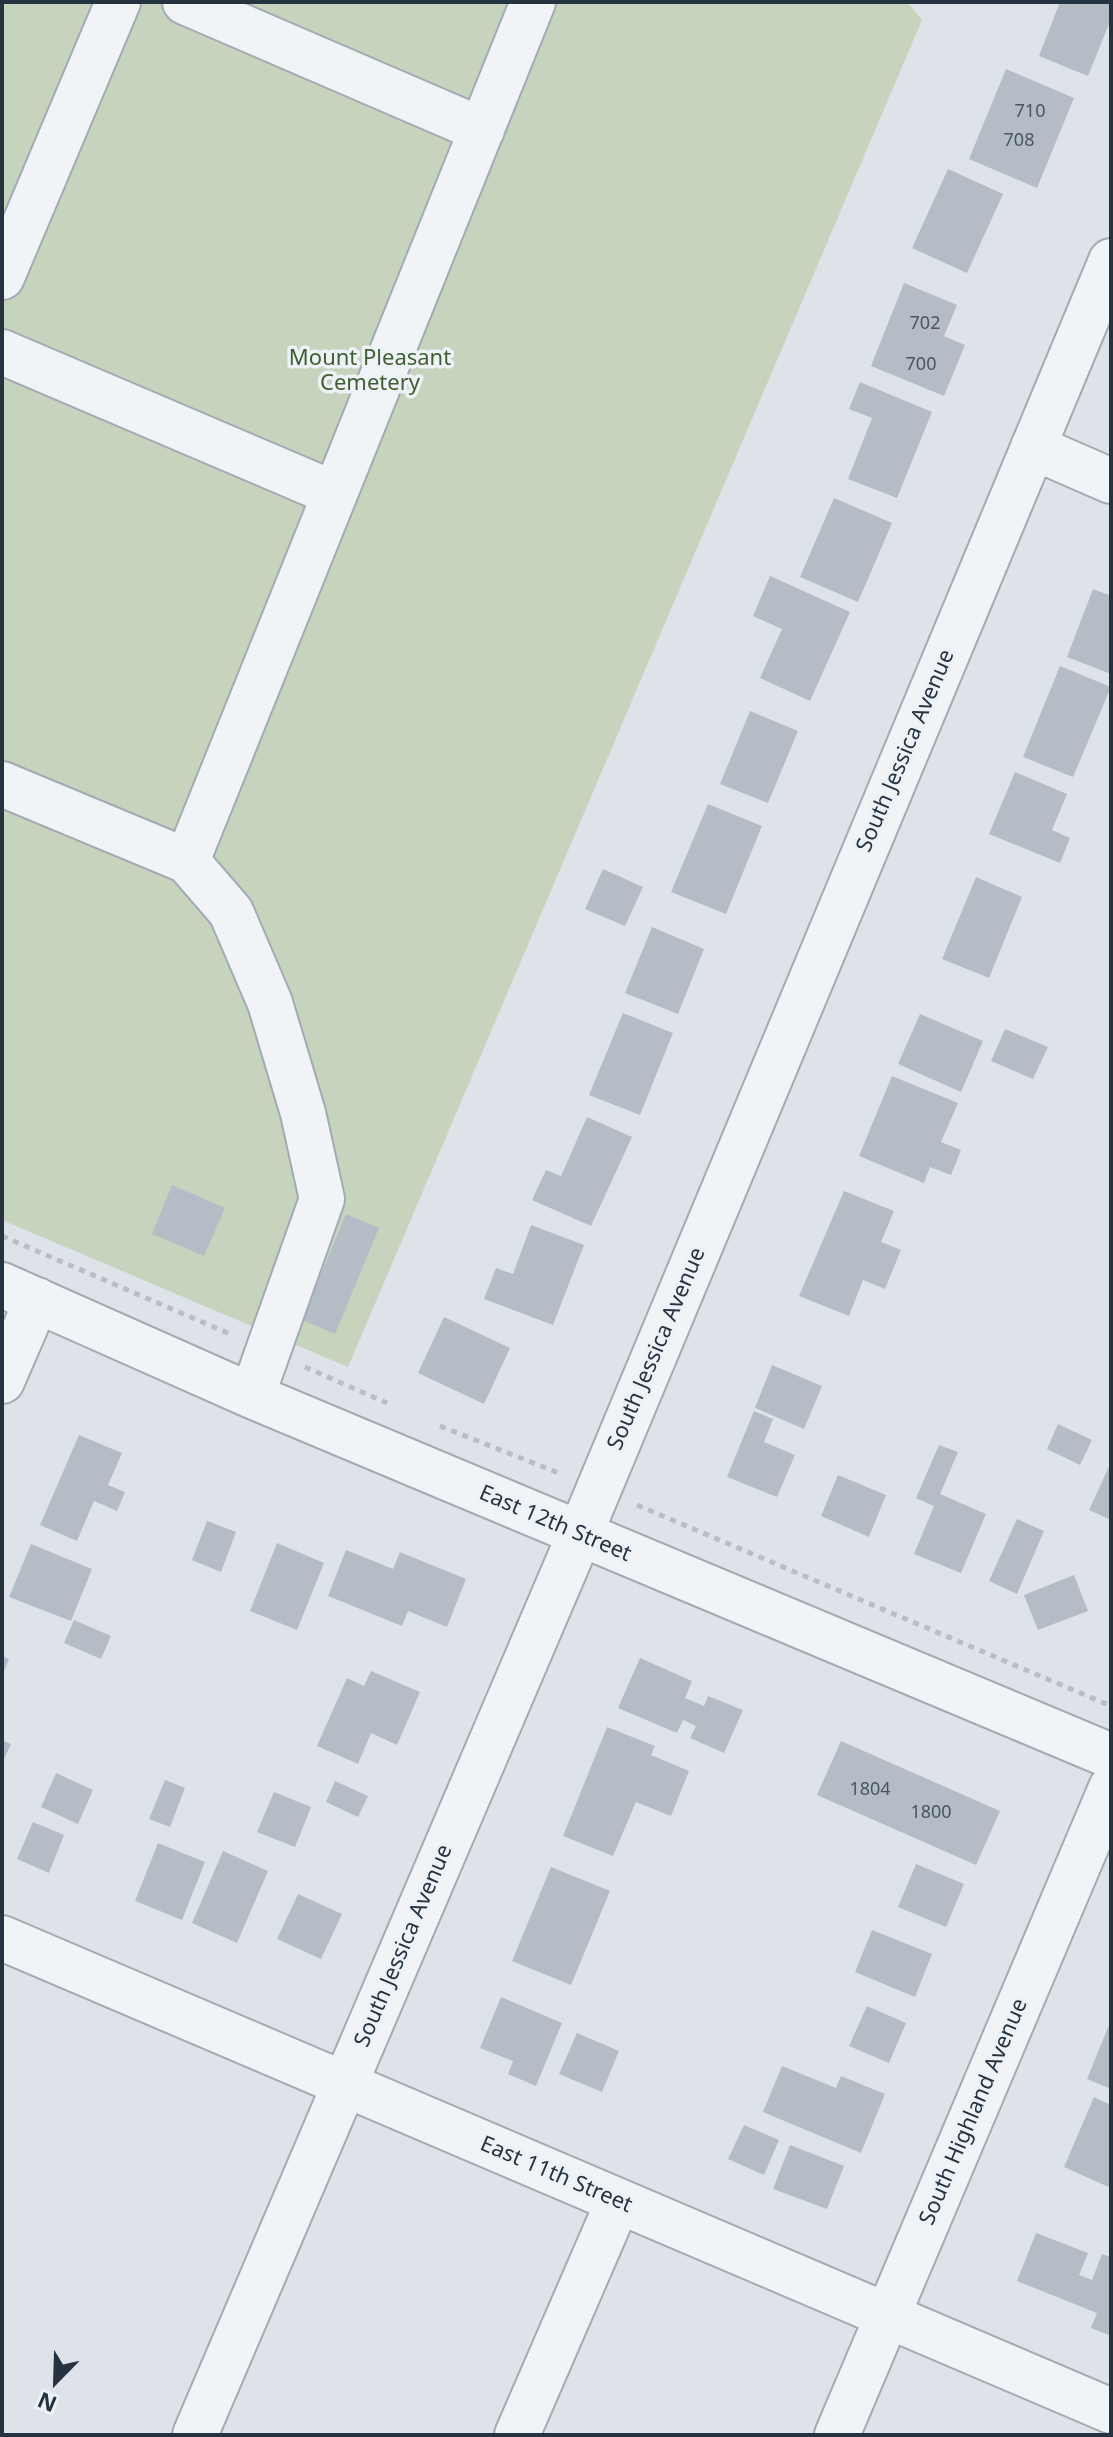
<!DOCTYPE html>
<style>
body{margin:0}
#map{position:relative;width:1113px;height:2437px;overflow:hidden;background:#dde3e9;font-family:"Noto Sans",sans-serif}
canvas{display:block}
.frame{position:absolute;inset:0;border:4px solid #253341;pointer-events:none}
.north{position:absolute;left:16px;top:2341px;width:80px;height:80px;-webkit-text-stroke:6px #edf2f6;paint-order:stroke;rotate:203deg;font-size:22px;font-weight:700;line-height:32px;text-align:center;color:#253341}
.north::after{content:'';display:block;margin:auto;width:28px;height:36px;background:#253341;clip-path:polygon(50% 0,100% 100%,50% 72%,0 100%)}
</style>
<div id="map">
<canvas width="1113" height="2437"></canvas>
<div class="frame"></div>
<div class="north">N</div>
</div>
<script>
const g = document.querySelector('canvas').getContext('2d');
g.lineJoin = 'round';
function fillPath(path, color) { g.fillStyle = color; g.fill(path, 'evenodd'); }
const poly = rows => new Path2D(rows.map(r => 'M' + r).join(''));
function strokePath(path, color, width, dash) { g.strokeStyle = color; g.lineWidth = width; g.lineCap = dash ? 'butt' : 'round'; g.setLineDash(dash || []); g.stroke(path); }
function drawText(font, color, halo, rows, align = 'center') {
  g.font = font + ' "Noto Sans",sans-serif'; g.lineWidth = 7; g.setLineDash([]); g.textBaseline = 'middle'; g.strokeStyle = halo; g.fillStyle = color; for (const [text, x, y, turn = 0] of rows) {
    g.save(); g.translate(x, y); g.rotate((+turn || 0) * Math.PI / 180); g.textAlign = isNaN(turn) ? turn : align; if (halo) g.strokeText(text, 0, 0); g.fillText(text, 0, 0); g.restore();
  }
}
fillPath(poly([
 [2,2,907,2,922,20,348,1367,2,1220]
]), '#c6d4be');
fillPath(poly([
 [1060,2,1111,2,1111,19,1088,76,1039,56],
 [1006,69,1074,98,1037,188,969,159],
 [948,169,1003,194,967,273,912,248],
 [904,283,957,305,944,336,965,345,944,396,871,366],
 [860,382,932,412,897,498,848,479,872,418,849,409],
 [834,498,892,523,858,602,800,577],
 [770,576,850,612,810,701,760,678,782,629,753,616],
 [1093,589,1111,596,1111,674,1067,657],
 [1060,666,1111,687,1073,777,1023,757],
 [750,711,798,731,768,803,720,784],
 [1015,772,1067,794,1052,830,1070,838,1060,863,989,834],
 [708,804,762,826,726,914,671,892],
 [603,869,643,887,625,926,585,909],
 [976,877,1022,897,989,978,942,959],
 [652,927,704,949,678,1014,625,993],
 [623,1013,673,1033,640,1115,589,1095],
 [920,1014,983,1041,961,1092,898,1064],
 [1005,1029,1048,1047,1033,1079,991,1061],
 [892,1076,958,1103,941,1142,961,1150,951,1175,930,1167,924,1183,859,1156],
 [587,1117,632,1137,591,1226,532,1200,546,1170,561,1176],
 [172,1185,225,1208,204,1256,152,1234],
 [844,1191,894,1211,881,1242,901,1250,885,1289,863,1280,849,1316,799,1296],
 [346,1214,379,1228,335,1334,302,1320],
 [531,1225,584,1245,553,1325,484,1299,496,1268,513,1274],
 [444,1317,510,1348,484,1404,418,1373],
 [772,1365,822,1386,804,1429,755,1408],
 [754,1411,773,1419,764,1442,795,1455,777,1497,727,1477],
 [1058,1424,1092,1440,1080,1465,1047,1449],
 [79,1435,122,1453,108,1485,125,1492,117,1511,94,1501,77,1541,40,1525],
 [939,1445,958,1452,940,1494,986,1514,961,1573,914,1554,934,1506,916,1498],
 [1111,1462,1111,1520,1089,1510],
 [838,1475,886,1495,869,1537,821,1516],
 [1017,1519,1044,1531,1017,1594,989,1581],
 [207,1521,236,1532,221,1572,192,1560],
 [277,1543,324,1563,297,1630,250,1611],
 [31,1544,92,1569,71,1621,9,1597],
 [346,1550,393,1569,400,1552,466,1579,447,1627,408,1611,402,1626,328,1596],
 [1074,1575,1088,1611,1038,1630,1024,1595],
 [74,1620,111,1636,101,1659,64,1643],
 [2,1656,9,1659,2,1676],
 [640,1658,692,1681,685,1698,704,1706,708,1696,743,1710,724,1753,690,1738,696,1726,683,1720,677,1733,618,1708],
 [371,1671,420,1692,397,1745,371,1733,358,1764,317,1746,347,1678,364,1686],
 [607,1727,655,1746,651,1755,689,1771,671,1816,636,1802,613,1856,563,1836],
 [2,1740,11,1744,2,1763],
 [841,1741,1000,1811,976,1865,817,1795],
 [56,1773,93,1790,78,1824,41,1807],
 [165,1780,185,1788,170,1827,149,1819],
 [335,1781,368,1796,358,1817,326,1802],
 [274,1792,311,1807,295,1847,257,1832],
 [33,1822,64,1835,49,1873,17,1859],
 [158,1843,205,1862,182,1920,135,1901],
 [223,1851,268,1871,237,1943,192,1923],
 [916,1864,964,1884,946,1927,898,1907],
 [551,1867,610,1891,571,1985,512,1961],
 [298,1894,342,1914,321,1959,277,1939],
 [872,1930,932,1954,915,1997,855,1972],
 [501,1997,562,2023,536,2086,508,2074,513,2061,480,2048],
 [867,2006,906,2023,889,2063,849,2046],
 [1111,2020,1111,2089,1087,2079],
 [577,2033,619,2051,602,2092,559,2074],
 [782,2066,836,2088,841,2076,885,2094,861,2153,763,2112],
 [1094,2097,1111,2105,1111,2188,1064,2167],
 [744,2125,779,2140,764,2175,728,2159],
 [790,2145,844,2166,827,2209,773,2189],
 [1036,2233,1088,2253,1079,2275,1092,2280,1102,2254,1111,2257,1111,2336,1091,2328,1097,2313,1017,2281]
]), '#b4bdc6');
const minor = poly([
 [185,2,482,130],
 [2,277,118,2],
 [2,352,335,494],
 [1033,447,1111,481],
 [2,784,187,861,231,912,270,1003,303,1113,322,1199,252,1396],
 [187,861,533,2],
 [2,1285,252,1396,1111,1756],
 [2,1381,37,1300],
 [2,1938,1111,2411],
 [195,2435,580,1534,1111,261],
 [517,2435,618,2202],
 [837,2435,1111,1788]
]);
strokePath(minor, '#a2abb3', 48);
strokePath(poly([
 [2,1236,230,1334],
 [305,1367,387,1403],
 [440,1426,561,1474],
 [637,1505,1111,1706]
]), '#b8bec4', 5, [6, 6]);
strokePath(minor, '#f1f4f7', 44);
drawText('18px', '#495662', null, [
 ["710",1030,112],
 ["708",1019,141],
 ["702",925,324],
 ["700",921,365],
 ["1804",870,1790],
 ["1800",931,1813]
]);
drawText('22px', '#3f5f31', '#edf2f6', [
 ["Mount Pleasant",370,359],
 ["Cemetery",370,384]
]);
drawText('22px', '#253341', '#edf2f6', [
 ["South Jessica Avenue",906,751,-67],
 ["South Jessica Avenue",657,1349,-67],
 ["East 12th Street",555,1524,23],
 ["South Jessica Avenue",404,1946,-67],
 ["South Highland Avenue",974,2112,-67],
 ["East 11th Street",556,2175,23]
]);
</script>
